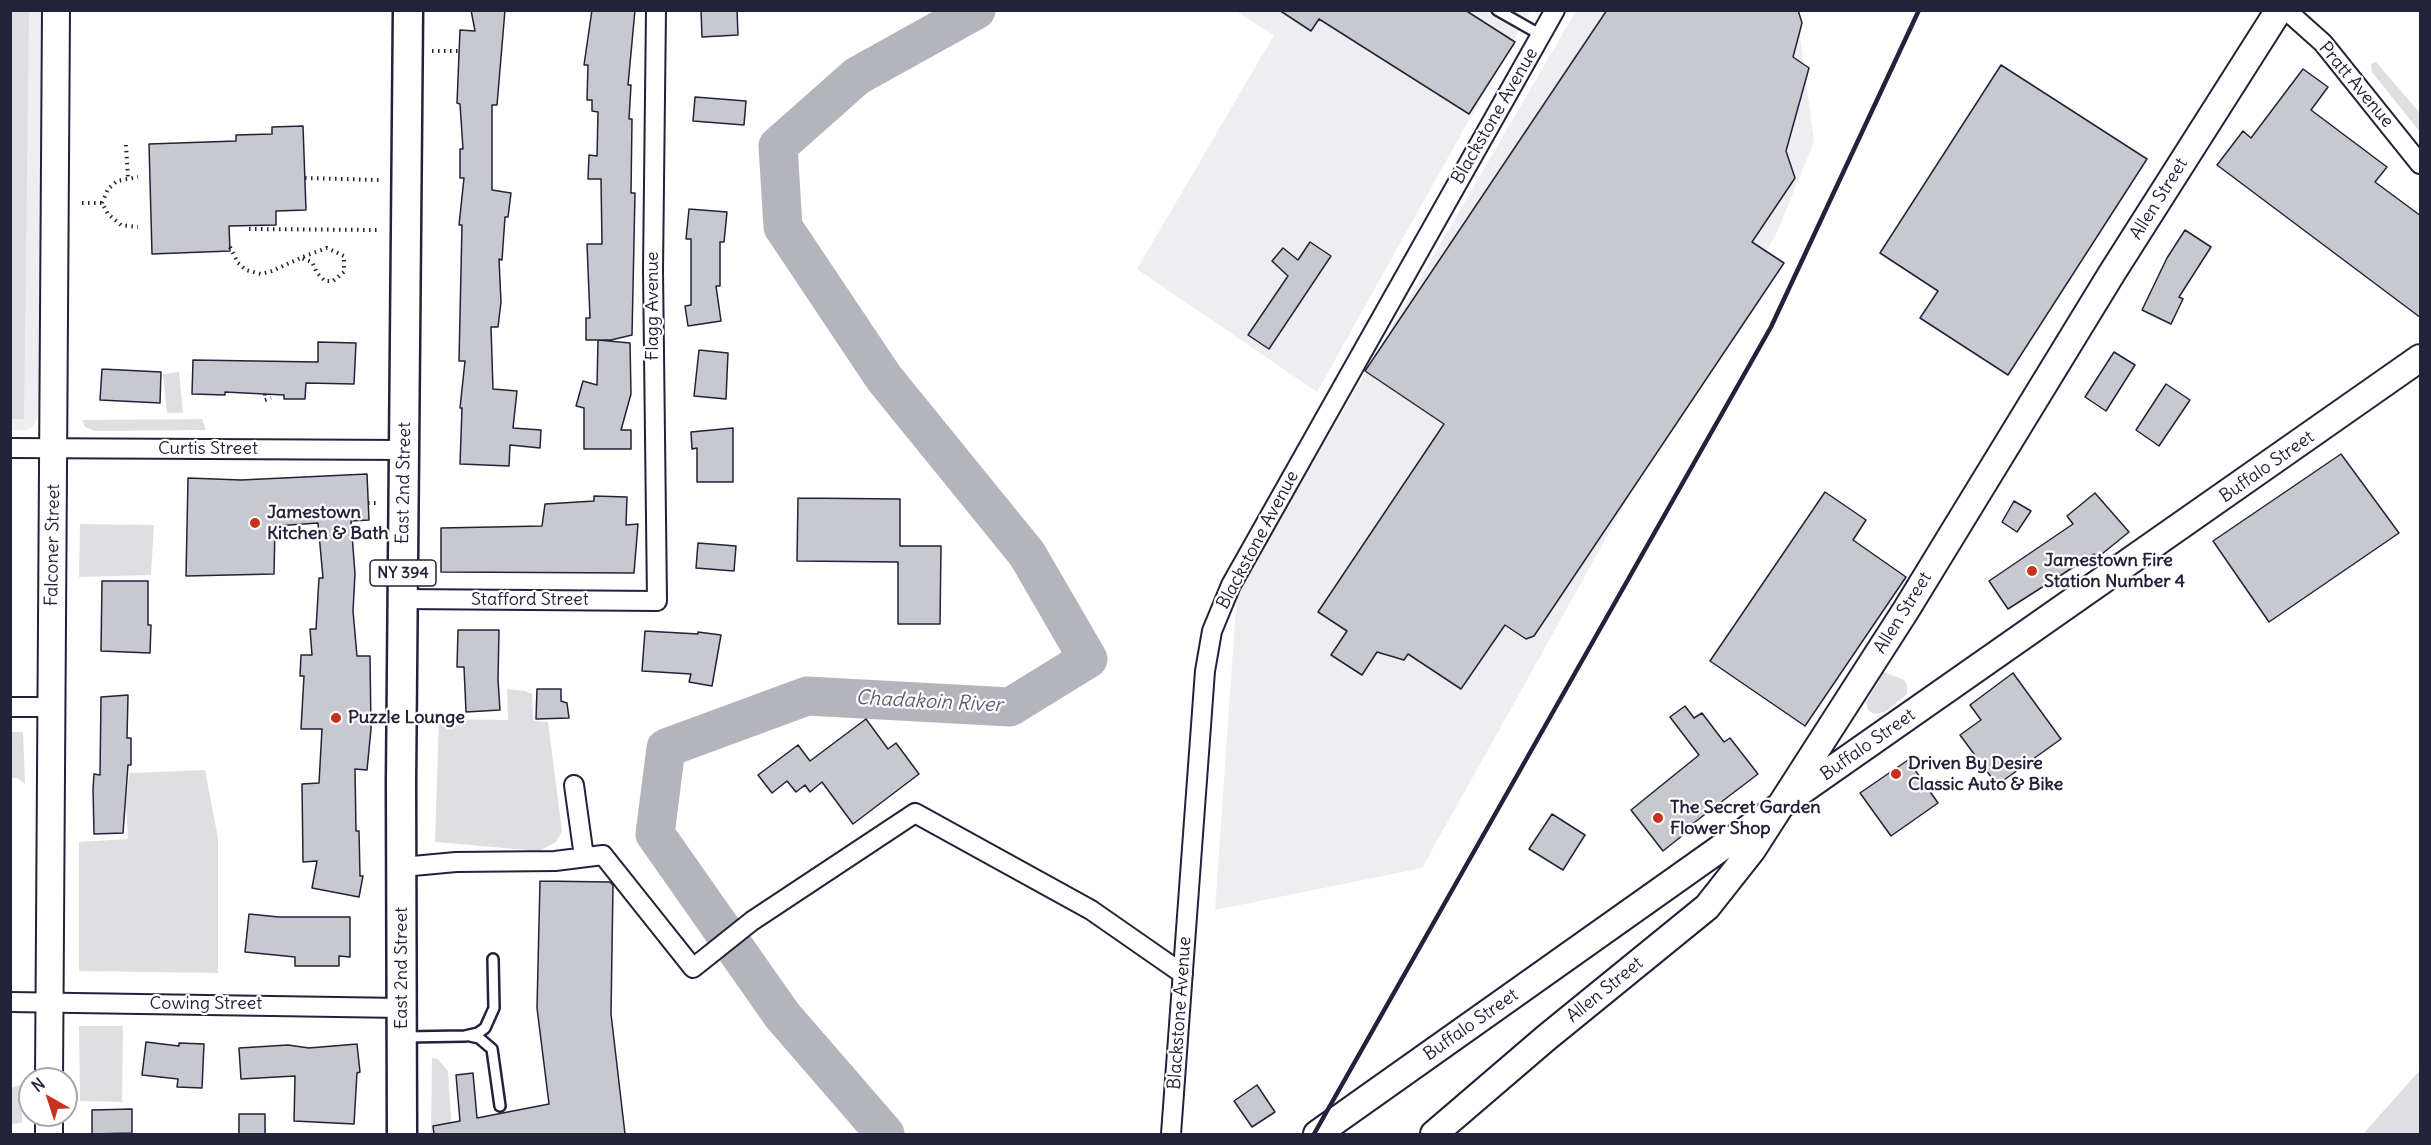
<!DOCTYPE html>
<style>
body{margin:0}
#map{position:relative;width:2431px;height:1145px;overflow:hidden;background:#fff;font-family:Delius,sans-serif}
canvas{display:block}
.frame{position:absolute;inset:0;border:12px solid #22223b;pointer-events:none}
.north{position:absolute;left:18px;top:1067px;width:60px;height:60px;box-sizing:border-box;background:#fff;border:2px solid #a7a7b1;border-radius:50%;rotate:321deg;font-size:16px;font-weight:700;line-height:24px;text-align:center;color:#22223b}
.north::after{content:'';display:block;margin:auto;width:21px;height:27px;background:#c8321e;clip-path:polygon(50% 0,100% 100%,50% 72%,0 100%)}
</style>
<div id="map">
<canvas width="2431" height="1145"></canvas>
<div class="frame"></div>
<div class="north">N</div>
</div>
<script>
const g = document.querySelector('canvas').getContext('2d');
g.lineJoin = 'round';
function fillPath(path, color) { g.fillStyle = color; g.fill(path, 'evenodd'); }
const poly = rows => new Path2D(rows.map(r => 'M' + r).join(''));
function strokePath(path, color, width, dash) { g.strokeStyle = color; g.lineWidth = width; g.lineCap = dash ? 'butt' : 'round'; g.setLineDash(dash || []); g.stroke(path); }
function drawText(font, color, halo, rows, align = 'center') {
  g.font = font + ' Delius,sans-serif'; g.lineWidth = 4.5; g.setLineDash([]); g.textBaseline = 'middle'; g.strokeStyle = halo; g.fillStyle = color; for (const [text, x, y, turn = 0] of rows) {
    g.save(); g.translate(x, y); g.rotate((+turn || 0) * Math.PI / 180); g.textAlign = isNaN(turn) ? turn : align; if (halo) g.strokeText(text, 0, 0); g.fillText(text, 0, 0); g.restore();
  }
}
fillPath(poly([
 [11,11,42,11,40,411,33,427,26,430,11,430],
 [1235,11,1530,11,1317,392,1137,269,1274,35],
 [1576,11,1794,11,1799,28,1814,142,1778,230,1422,868,1215,910,1237,593]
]), '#eeeef1');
fillPath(poly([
 [29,11,24,419,11,419,10,11],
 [2376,62,2420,113,2420,132,2372,72,2371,64],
 [179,372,183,413,167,413,163,374],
 [202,419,206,430,95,431,85,427,82,420],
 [80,524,154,525,151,575,79,577],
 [1884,672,1904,680,1907,685,1907,694,1885,712,1874,714,1868,710,1866,702],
 [507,689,525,691,532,694,533,721,548,722,562,831,556,842,539,851,435,842,439,719,508,720],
 [10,732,23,732,25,784,17,778,11,778],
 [205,770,218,838,218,973,79,971,79,842,128,839,126,805,129,773],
 [79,1026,123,1026,122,1102,80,1101],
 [432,1058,438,1059,448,1071,452,1134,431,1134],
 [2420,1070,2420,1134,2363,1134],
 [22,1084,22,1123,11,1124,11,1088]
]), '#dfdfe2');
strokePath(poly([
 [885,1134,782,1015,655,834,666,748,807,696,1010,707,1088,659,1027,554,884,378,783,227,778,146,857,76,976,10]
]), '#b4b4bc', 39);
const building = poly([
 [471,10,505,10,497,105,492,105,492,190,511,193,508,217,505,217,502,260,499,259,501,302,498,327,491,327,493,389,517,391,513,428,541,430,540,448,510,445,509,466,460,464,462,408,460,408,465,361,459,361,462,225,459,225,464,178,460,178,460,149,463,149,460,104,457,103,460,30,475,31,471,10],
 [592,10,635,10,628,85,631,85,629,119,632,119,631,193,635,193,632,335,611,340,586,340,586,318,590,318,587,244,602,244,601,179,588,179,589,155,597,156,598,112,592,111,592,100,587,100,588,65,584,65,592,10],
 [701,10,737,10,738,35,702,37,701,10],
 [1279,10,1465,10,1515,42,1469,114,1319,19,1311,31,1279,10],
 [1607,10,1798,10,1802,23,1793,57,1809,68,1786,151,1795,178,1752,242,1784,263,1534,636,1526,639,1505,625,1461,689,1408,654,1404,660,1377,652,1362,675,1331,655,1347,631,1318,612,1444,424,1365,371,1607,10],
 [2001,65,2147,159,2008,375,1920,318,1938,291,1880,253,2001,65],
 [2303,69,2328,87,2311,110,2387,167,2375,182,2421,216,2421,318,2217,165,2243,131,2251,138,2303,69],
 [695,97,746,101,744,125,693,121,695,97],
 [303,126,306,210,276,211,276,225,229,226,230,251,152,254,149,144,236,141,236,135,272,134,272,127,303,126],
 [689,209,727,212,724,242,720,242,720,286,716,286,721,321,688,326,685,306,691,305,691,239,686,239,689,209],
 [2185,230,2211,247,2179,297,2183,299,2171,324,2142,310,2167,258,2185,230],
 [1310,242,1331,256,1269,349,1248,335,1288,276,1272,261,1283,248,1298,260,1310,242],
 [598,340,630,343,631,394,621,430,631,430,631,449,584,449,584,408,576,406,583,381,597,385,598,340],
 [318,342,356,343,354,384,306,383,305,399,284,399,284,395,225,392,225,395,192,394,193,360,318,362,318,342],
 [699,350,728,353,726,399,694,396,699,350],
 [2114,352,2135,365,2106,411,2085,397,2114,352],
 [102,369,161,372,160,403,100,400,102,369],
 [2166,384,2190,400,2159,446,2136,430,2166,384],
 [733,428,733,482,697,482,697,448,692,449,691,432,733,428],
 [2341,454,2399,533,2269,622,2213,541,2341,454],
 [367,474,369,520,351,521,355,574,353,611,357,656,370,656,371,729,367,770,355,769,356,831,359,831,360,876,363,876,359,897,312,888,317,861,303,862,302,784,319,783,322,729,301,729,304,676,300,676,301,655,312,655,310,629,316,629,319,578,323,578,318,523,275,526,274,574,186,576,188,478,241,480,367,474],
 [1825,492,1866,520,1853,540,1906,577,1805,726,1710,661,1825,492],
 [2095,493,2129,532,2097,558,2094,554,2008,609,1989,581,2073,524,2067,516,2095,493],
 [594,496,627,497,626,525,638,524,634,573,441,572,441,528,542,526,545,504,594,501,594,496],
 [798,498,900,499,900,546,941,546,940,624,898,624,898,562,797,561,798,498],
 [2014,501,2031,511,2017,532,2002,522,2014,501],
 [698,543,736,546,734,571,696,568,698,543],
 [102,581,148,581,148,625,151,625,150,653,101,651,102,581],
 [458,630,499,630,498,680,500,710,466,712,464,667,457,667,458,630],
 [645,631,698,634,698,632,721,635,712,686,689,682,691,674,642,671,645,631],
 [2013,673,2061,739,1997,785,1960,735,1981,720,1970,705,2013,673],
 [537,689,561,689,561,701,567,703,569,718,536,719,537,689],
 [128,695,127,738,131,738,131,765,128,765,123,833,94,834,93,789,94,774,100,775,101,697,128,695],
 [1685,706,1694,718,1702,713,1724,742,1730,738,1758,774,1691,825,1693,827,1663,851,1631,810,1699,755,1670,717,1685,706],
 [866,719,888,749,896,743,919,774,853,824,822,782,810,792,805,785,796,792,787,781,772,793,758,775,798,745,810,761,866,719],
 [1908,760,1938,803,1891,836,1860,793,1908,760],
 [1552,814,1585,835,1563,870,1529,849,1552,814],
 [540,881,610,882,613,885,611,1014,625,1134,434,1134,433,1126,460,1121,456,1075,473,1073,477,1118,549,1104,537,1008,540,881],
 [249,914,279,917,350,917,350,957,339,956,339,966,295,966,295,957,245,952,249,914],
 [146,1042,179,1046,179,1043,204,1044,202,1088,177,1087,178,1079,142,1075,146,1042],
 [357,1044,360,1072,357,1073,354,1124,294,1121,295,1076,241,1079,239,1048,288,1045,309,1048,357,1044],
 [1257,1085,1275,1112,1252,1127,1234,1101,1257,1085],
 [132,1109,132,1133,92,1134,92,1110,132,1109],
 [239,1114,265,1114,265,1134,239,1134,239,1114]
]);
fillPath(building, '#c8c8cf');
strokePath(building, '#22223b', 1.5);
const lane = poly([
 [1497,10,1541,35],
 [470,1036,479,1038,492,1049,500,1106],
 [405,1037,465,1036,478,1033,485,1028,494,1008,493,959]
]);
const street = poly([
 [2286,10,2323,43,2420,164],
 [10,448,405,450],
 [403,599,657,601,653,270,656,10],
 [10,707,51,707],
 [574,785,584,857],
 [402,867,456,862,555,861,603,855,693,968,752,921,915,813,1091,910,1183,974],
 [10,1002,402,1008],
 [1171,1134,1205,671,1212,631,1231,585,1555,10]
]);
const secondary = poly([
 [49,1079,56,10],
 [49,1134,49,1115],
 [1317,1134,1780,806,2420,358],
 [1434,1134,1546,1038,1707,907,1752,850,1906,610,2112,273,2279,10]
]);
const primary = poly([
 [402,1134,401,782,408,10]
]);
strokePath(lane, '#22223b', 14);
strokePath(street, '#22223b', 22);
strokePath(secondary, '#22223b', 30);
strokePath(primary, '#22223b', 33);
strokePath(poly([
 [432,51,459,51],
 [126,145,128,177],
 [305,178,380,180],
 [82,203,102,203,108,214,121,225,138,227],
 [102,203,108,189,117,181,138,177],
 [249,229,379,230],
 [230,247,238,263,246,270,261,274,272,271,305,256,327,248,344,256,344,272,333,281,325,281,317,273,312,262,301,258],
 [265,394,265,400,271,398],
 [368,503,377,503]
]), '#22223b', 4, [1.5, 4.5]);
strokePath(lane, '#fff', 9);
strokePath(street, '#fff', 18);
strokePath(secondary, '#fff', 26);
strokePath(primary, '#fff', 28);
strokePath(poly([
 [1314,1134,1771,327,1919,10]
]), '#22223b', 4.5);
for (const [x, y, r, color] of [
 [255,523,6,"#c8321e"],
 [2032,571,6,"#c8321e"],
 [336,718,6,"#c8321e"],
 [1896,774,6,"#c8321e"],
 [1658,818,6,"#c8321e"]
]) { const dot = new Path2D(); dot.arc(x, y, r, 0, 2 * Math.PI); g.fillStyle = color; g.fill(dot); strokePath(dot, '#fff', 2); }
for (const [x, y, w] of [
 [403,573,66]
]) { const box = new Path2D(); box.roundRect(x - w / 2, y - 13, w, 26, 4.5); g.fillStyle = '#fff'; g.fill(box); strokePath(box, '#22223b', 1.5); }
drawText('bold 16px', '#22223b', null, [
 ["NY 394",403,573]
]);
drawText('18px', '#22223b', '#fff', [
 ["Pratt Avenue",2356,85,50],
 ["Blackstone Avenue",1495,116,-60],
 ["Allen Street",2159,199,-58],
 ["Flagg Avenue",653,306,-90],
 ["Curtis Street",208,449],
 ["Buffalo Street",2267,467,-35],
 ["East 2nd Street",404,483,-89],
 ["Blackstone Avenue",1258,540,-62],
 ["Falconer Street",53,545,-89],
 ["Stafford Street",530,600],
 ["Allen Street",1903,613,-58],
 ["Buffalo Street",1868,745,-35],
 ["East 2nd Street",402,968,-90],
 ["Allen Street",1605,990,-39],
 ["Cowing Street",206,1004],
 ["Blackstone Avenue",1180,1013,-86],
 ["Buffalo Street",1471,1025,-35]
]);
drawText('bold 18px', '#22223b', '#fff', [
 ["Jamestown",267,513],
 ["Kitchen & Bath",267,534],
 ["Jamestown Fire",2044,561],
 ["Station Number 4",2044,582],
 ["Puzzle Lounge",348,718],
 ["Driven By Desire",1908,764],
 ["Classic Auto & Bike",1908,785],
 ["The Secret Garden",1670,808],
 ["Flower Shop",1670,829]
], 'left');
drawText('italic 20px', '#5c5c6f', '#fff', [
 ["Chadakoin River",929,702,3]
]);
</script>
